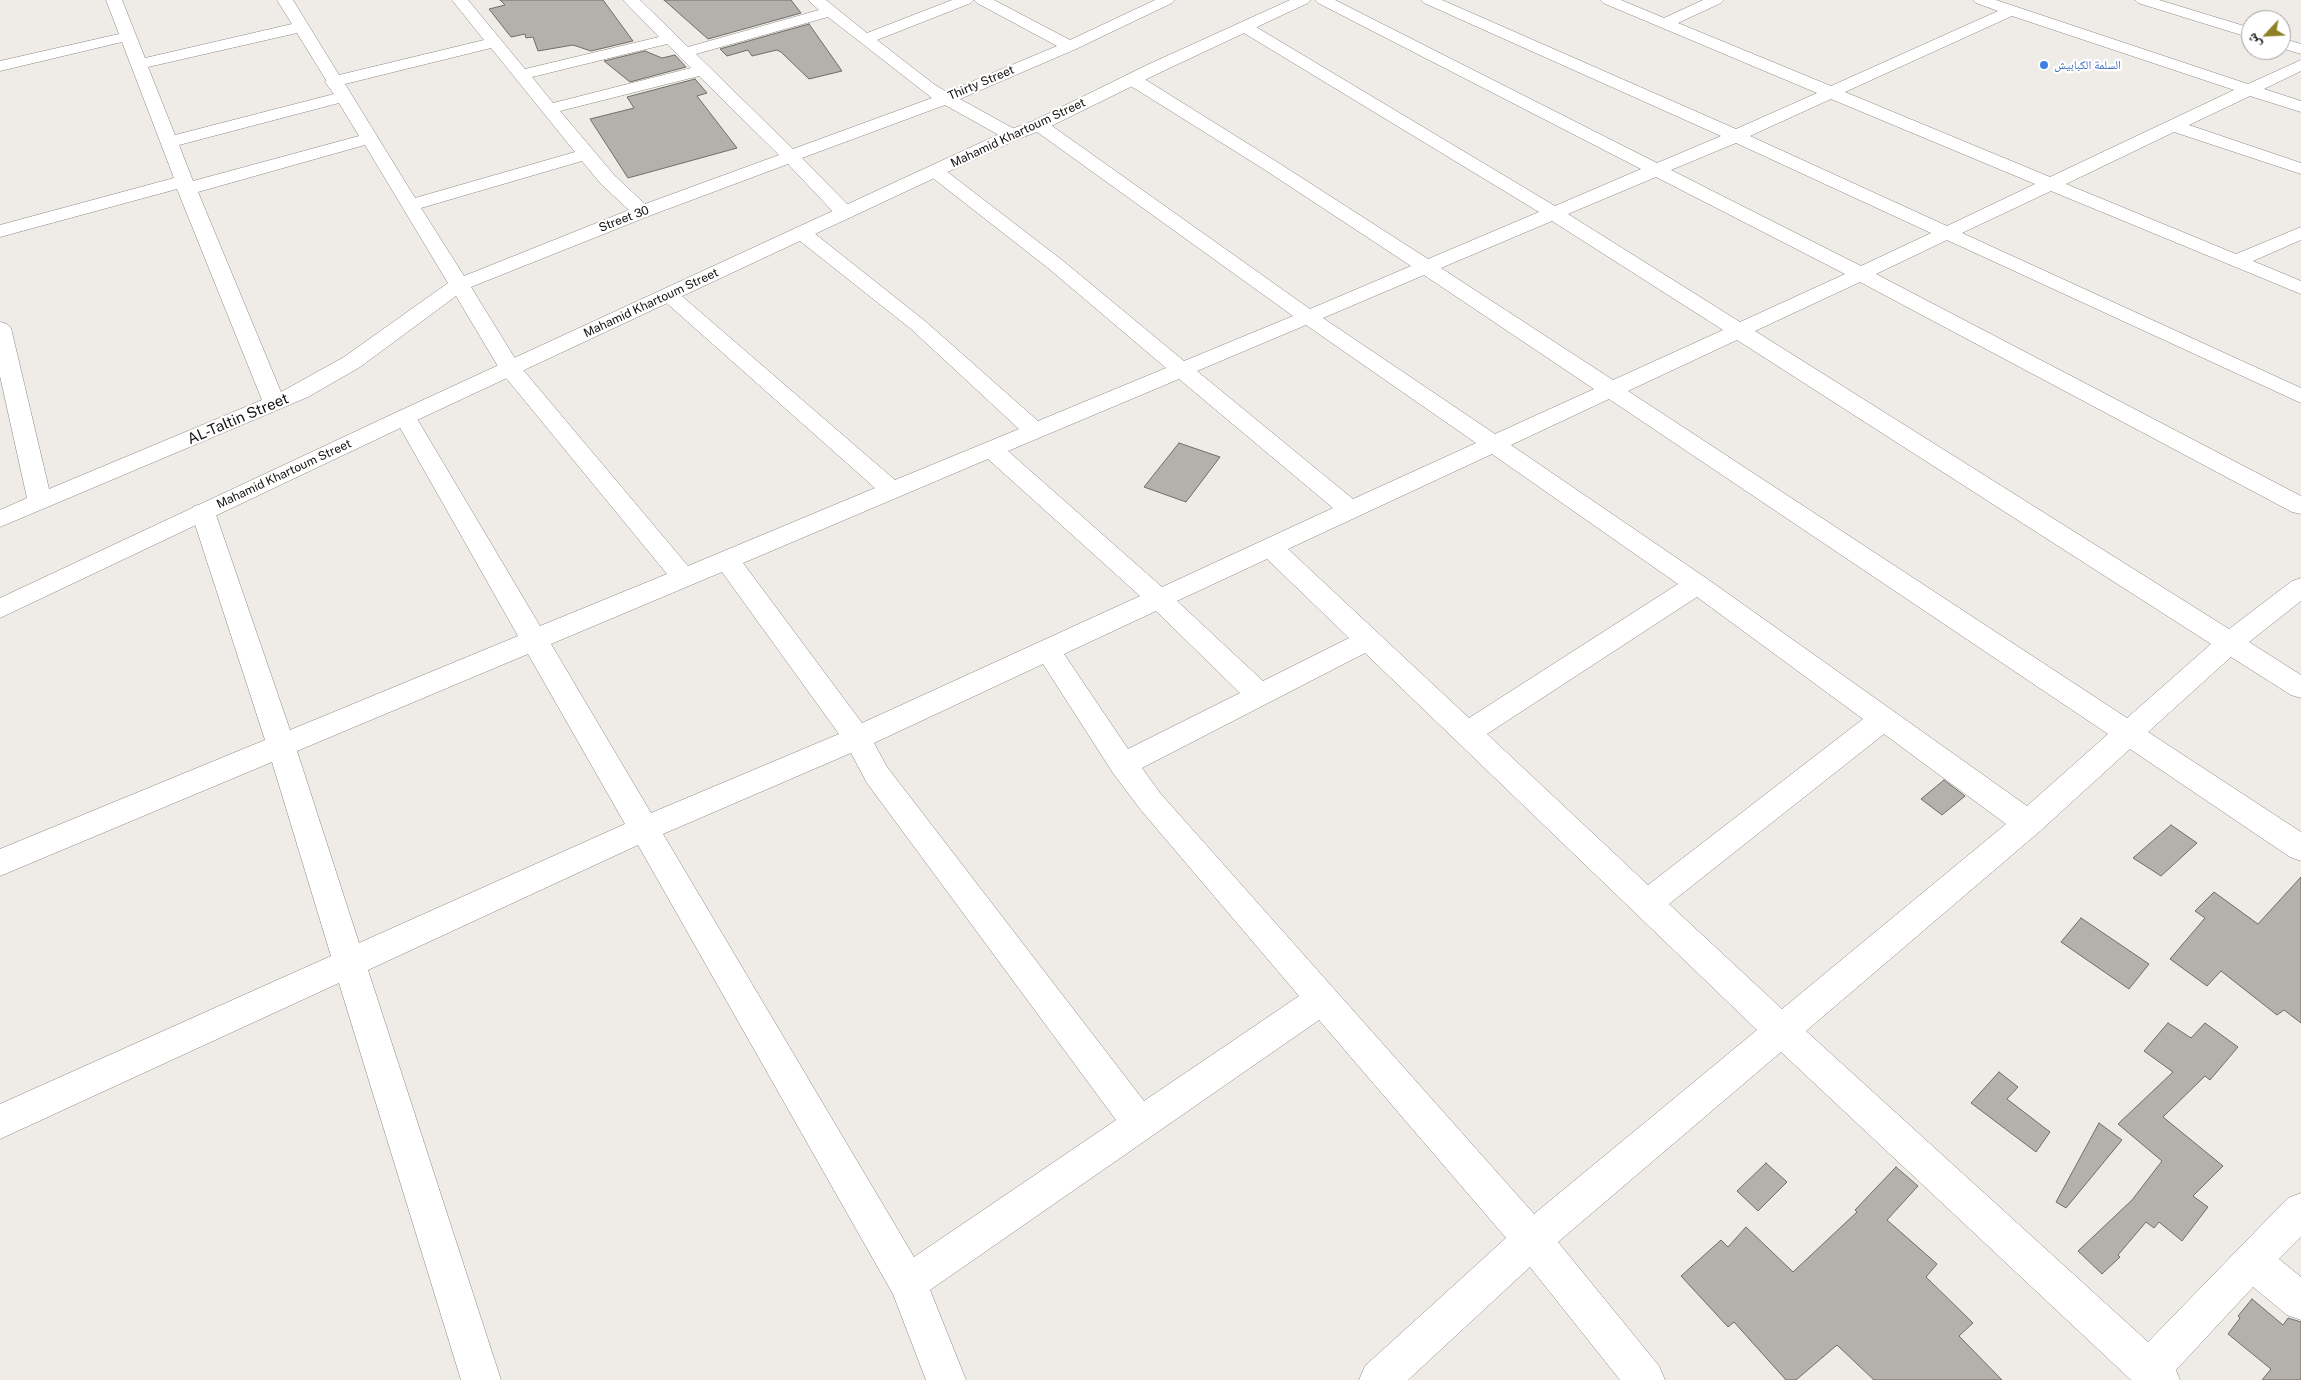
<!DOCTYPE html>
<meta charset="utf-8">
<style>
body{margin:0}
#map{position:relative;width:2301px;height:1380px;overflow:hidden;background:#efebe7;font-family:"Public Sans","Noto Naskh Arabic",sans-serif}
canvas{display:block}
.north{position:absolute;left:2241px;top:10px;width:50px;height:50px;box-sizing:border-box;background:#fff;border:1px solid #a1a1a0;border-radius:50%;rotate:245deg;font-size:14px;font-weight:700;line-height:20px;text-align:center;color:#151312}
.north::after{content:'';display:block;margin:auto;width:18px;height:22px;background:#908128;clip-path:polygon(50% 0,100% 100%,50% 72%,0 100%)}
</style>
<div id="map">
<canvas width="2301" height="1380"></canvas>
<div class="north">ش</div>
</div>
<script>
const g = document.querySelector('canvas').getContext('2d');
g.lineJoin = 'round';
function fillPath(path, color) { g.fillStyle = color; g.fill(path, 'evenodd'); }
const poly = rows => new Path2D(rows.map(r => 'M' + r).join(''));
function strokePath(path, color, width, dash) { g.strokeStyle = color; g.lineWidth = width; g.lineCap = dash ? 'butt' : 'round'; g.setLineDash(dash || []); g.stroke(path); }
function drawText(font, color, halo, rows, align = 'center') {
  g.font = font + ' "Public Sans","Noto Naskh Arabic",sans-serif'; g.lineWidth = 4.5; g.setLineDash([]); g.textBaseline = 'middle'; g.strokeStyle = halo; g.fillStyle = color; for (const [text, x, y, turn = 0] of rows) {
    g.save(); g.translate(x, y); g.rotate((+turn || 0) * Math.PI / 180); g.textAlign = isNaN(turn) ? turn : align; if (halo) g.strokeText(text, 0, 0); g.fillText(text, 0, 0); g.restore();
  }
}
const building = poly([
 [500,0,603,0,633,41,591,51,573,45,538,51,533,37,526,38,525,34,511,37,489,9,505,5,500,0],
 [664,0,791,0,801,13,708,39,664,0],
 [809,24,842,71,809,79,781,52,777,50,752,56,748,50,727,56,720,49,809,24],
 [645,51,662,58,675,55,686,67,630,82,604,61,645,51],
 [695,79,707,93,697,96,737,148,628,178,590,119,634,108,627,97,695,79],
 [1179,443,1220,457,1186,502,1144,487,1179,443],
 [1944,780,1965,796,1942,815,1921,799,1944,780],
 [2171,825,2197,843,2161,876,2133,858,2171,825],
 [2301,877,2301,1023,2284,1010,2277,1015,2221,971,2207,986,2170,959,2205,918,2195,911,2214,892,2258,924,2301,877],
 [2081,918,2149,964,2129,989,2061,942,2081,918],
 [2168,1023,2191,1038,2205,1023,2238,1047,2210,1080,2205,1076,2163,1117,2223,1166,2193,1196,2208,1207,2182,1241,2159,1222,2154,1228,2146,1222,2118,1255,2120,1257,2102,1274,2078,1251,2132,1200,2162,1161,2118,1124,2173,1072,2144,1051,2168,1023],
 [1999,1072,2018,1087,2007,1099,2050,1132,2036,1152,1971,1103,1999,1072],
 [2099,1123,2122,1140,2066,1208,2056,1202,2099,1123],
 [1766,1163,1787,1182,1758,1211,1737,1191,1766,1163],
 [1896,1167,1918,1186,1887,1220,1937,1264,1926,1277,1973,1323,1959,1336,2002,1380,1874,1380,1837,1345,1796,1380,1786,1380,1734,1322,1728,1327,1681,1276,1721,1240,1728,1247,1746,1227,1793,1272,1857,1212,1855,1210,1896,1167],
 [2252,1299,2283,1325,2288,1318,2301,1322,2301,1380,2262,1380,2271,1369,2228,1334,2240,1318,2238,1316,2252,1299]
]);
fillPath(building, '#b4b0ac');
strokePath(building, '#706d69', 1);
const minor = poly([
 [106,0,122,0,145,58,292,24,277,0,293,0,339,75,484,40,452,0,468,0,525,69,659,37,623,0,640,0,688,47,819,10,808,0,826,0,867,33,952,0,974,0,971,3,877,40,935,85,947,92,1057,46,977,3,974,0,994,0,1070,40,1155,0,1175,0,1172,3,1076,49,960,99,1018,131,1021,135,1018,139,1006,139,945,105,802,158,852,209,855,213,852,217,845,219,838,217,788,164,649,216,471,287,519,365,688,566,875,488,662,299,659,295,662,291,669,289,676,291,895,480,1019,429,911,329,795,237,792,233,795,229,802,227,809,229,925,321,1038,421,1166,368,1048,268,929,175,926,171,929,167,935,165,941,167,1062,260,1184,361,1293,316,1033,129,1030,125,1033,121,1045,121,1310,309,1411,266,1262,168,1126,83,1124,79,1126,75,1138,75,1274,160,1428,259,1539,212,1239,30,1237,27,1239,24,1251,24,1555,206,1641,169,1318,3,1315,0,1335,0,1657,163,1721,136,1424,3,1421,0,1442,0,1736,129,1817,93,1603,3,1600,0,1621,0,1664,18,1703,0,1724,0,1721,3,1678,23,1831,86,1998,11,1976,3,1973,0,1996,0,2248,84,2301,60,2301,71,2264,89,2301,101,2301,112,2250,96,2189,125,2301,163,2301,174,2174,132,2066,184,2236,254,2301,227,2301,240,2253,261,2301,281,2301,294,2051,191,1962,233,2301,388,2301,403,1947,240,1876,274,2301,496,2301,514,2292,512,1860,282,1755,331,2229,629,2292,581,2301,578,2301,601,2249,642,2301,675,2301,698,2291,695,2231,657,2148,732,2301,832,2301,861,2290,857,2130,749,2039,832,1806,1031,2148,1342,2288,1198,2301,1193,2301,1237,2279,1259,2301,1277,2301,1320,2287,1315,2253,1287,2176,1370,2180,1380,2131,1380,1781,1052,1558,1242,1659,1366,1665,1380,1620,1380,1530,1267,1408,1380,1359,1380,1365,1366,1506,1238,1319,1020,930,1290,966,1380,926,1380,893,1294,638,845,368,970,501,1380,461,1380,339,983,0,1139,0,1104,331,956,272,762,0,876,0,849,265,740,191,512,194,506,203,504,212,506,215,512,290,730,518,636,394,417,397,412,405,410,413,412,540,626,667,574,502,373,456,296,360,367,308,397,0,527,0,510,27,498,0,376,0,322,7,324,11,328,49,489,262,400,177,189,0,237,0,225,174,178,122,42,0,71,0,61,119,34,106,0],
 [2012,16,2234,90,2050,177,1845,92,2012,16],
 [828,17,932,98,793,149,696,54,828,17],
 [297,33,326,80,325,82,334,94,175,135,148,67,297,33],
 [667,44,691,68,553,103,532,77,667,44],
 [491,48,575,152,415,198,345,84,491,48],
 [699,76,779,155,645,204,615,176,560,111,699,76],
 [1831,99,2035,184,1947,226,1750,136,1831,99],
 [339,103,359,136,193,181,179,145,339,103],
 [1736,143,1931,233,1861,266,1671,170,1736,143],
 [365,145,448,283,344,357,281,392,198,192,365,145],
 [582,161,601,184,629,210,464,276,421,208,582,161],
 [1656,177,1845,274,1740,322,1568,214,1656,177],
 [1552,221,1723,330,1613,380,1441,268,1552,221],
 [1424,275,1594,389,1495,434,1323,318,1424,275],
 [1306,325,1476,443,1353,499,1197,371,1306,325],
 [1737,340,2211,644,2127,718,1628,391,1737,340],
 [1179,379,1333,508,1162,587,1008,451,1179,379],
 [1609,399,2108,734,2027,806,1706,578,1511,445,1609,399],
 [1492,454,1678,584,1469,718,1288,549,1492,454],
 [988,459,1140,596,862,723,743,563,988,459],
 [1267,559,1349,638,1263,681,1177,601,1267,559],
 [722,572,839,734,651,813,551,644,722,572],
 [1697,597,1863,719,1648,885,1487,734,1697,597],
 [1156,611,1240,693,1128,749,1064,654,1156,611],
 [1365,653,1757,1030,1534,1214,1160,793,1142,768,1365,653],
 [528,654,625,824,359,943,297,751,528,654],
 [1043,664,1113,773,1140,809,1299,996,1144,1101,887,767,874,743,1043,664],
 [1884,734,2006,824,1782,1009,1669,904,1884,734],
 [851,753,867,783,1116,1120,914,1257,663,834,851,753],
 [2135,0,2159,0,2251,28,2251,38,2138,3,2135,0],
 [2281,38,2301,44,2301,54,2281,48,2281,38]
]);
const tertiary = poly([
 [1290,0,1311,0,1308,3,1159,73,1045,129,1018,139,413,422,0,618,0,598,397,412,1006,131,1033,121,1147,65,1290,0]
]);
strokePath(minor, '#8c8885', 1);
strokePath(tertiary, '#8c8885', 1);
fillPath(minor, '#fff');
fillPath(tertiary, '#fff');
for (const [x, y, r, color] of [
 [2044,65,5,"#3f7fe0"]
]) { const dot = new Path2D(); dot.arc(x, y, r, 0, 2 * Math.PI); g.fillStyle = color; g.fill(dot); strokePath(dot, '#fff', 2); }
drawText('12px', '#366cbe', '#fff', [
 ["السلمة الكبابيش",2054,65]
], 'left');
drawText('12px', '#151312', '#fff', [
 ["Thirty Street",981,83,-23],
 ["Mahamid Khartoum Street",1018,133,-25],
 ["Street 30",624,219,-21],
 ["Mahamid Khartoum Street",651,303,-25],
 ["Mahamid Khartoum Street",284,474,-25]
]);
drawText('15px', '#151312', '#fff', [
 ["AL-Taltin Street",238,419,-23]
]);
</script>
